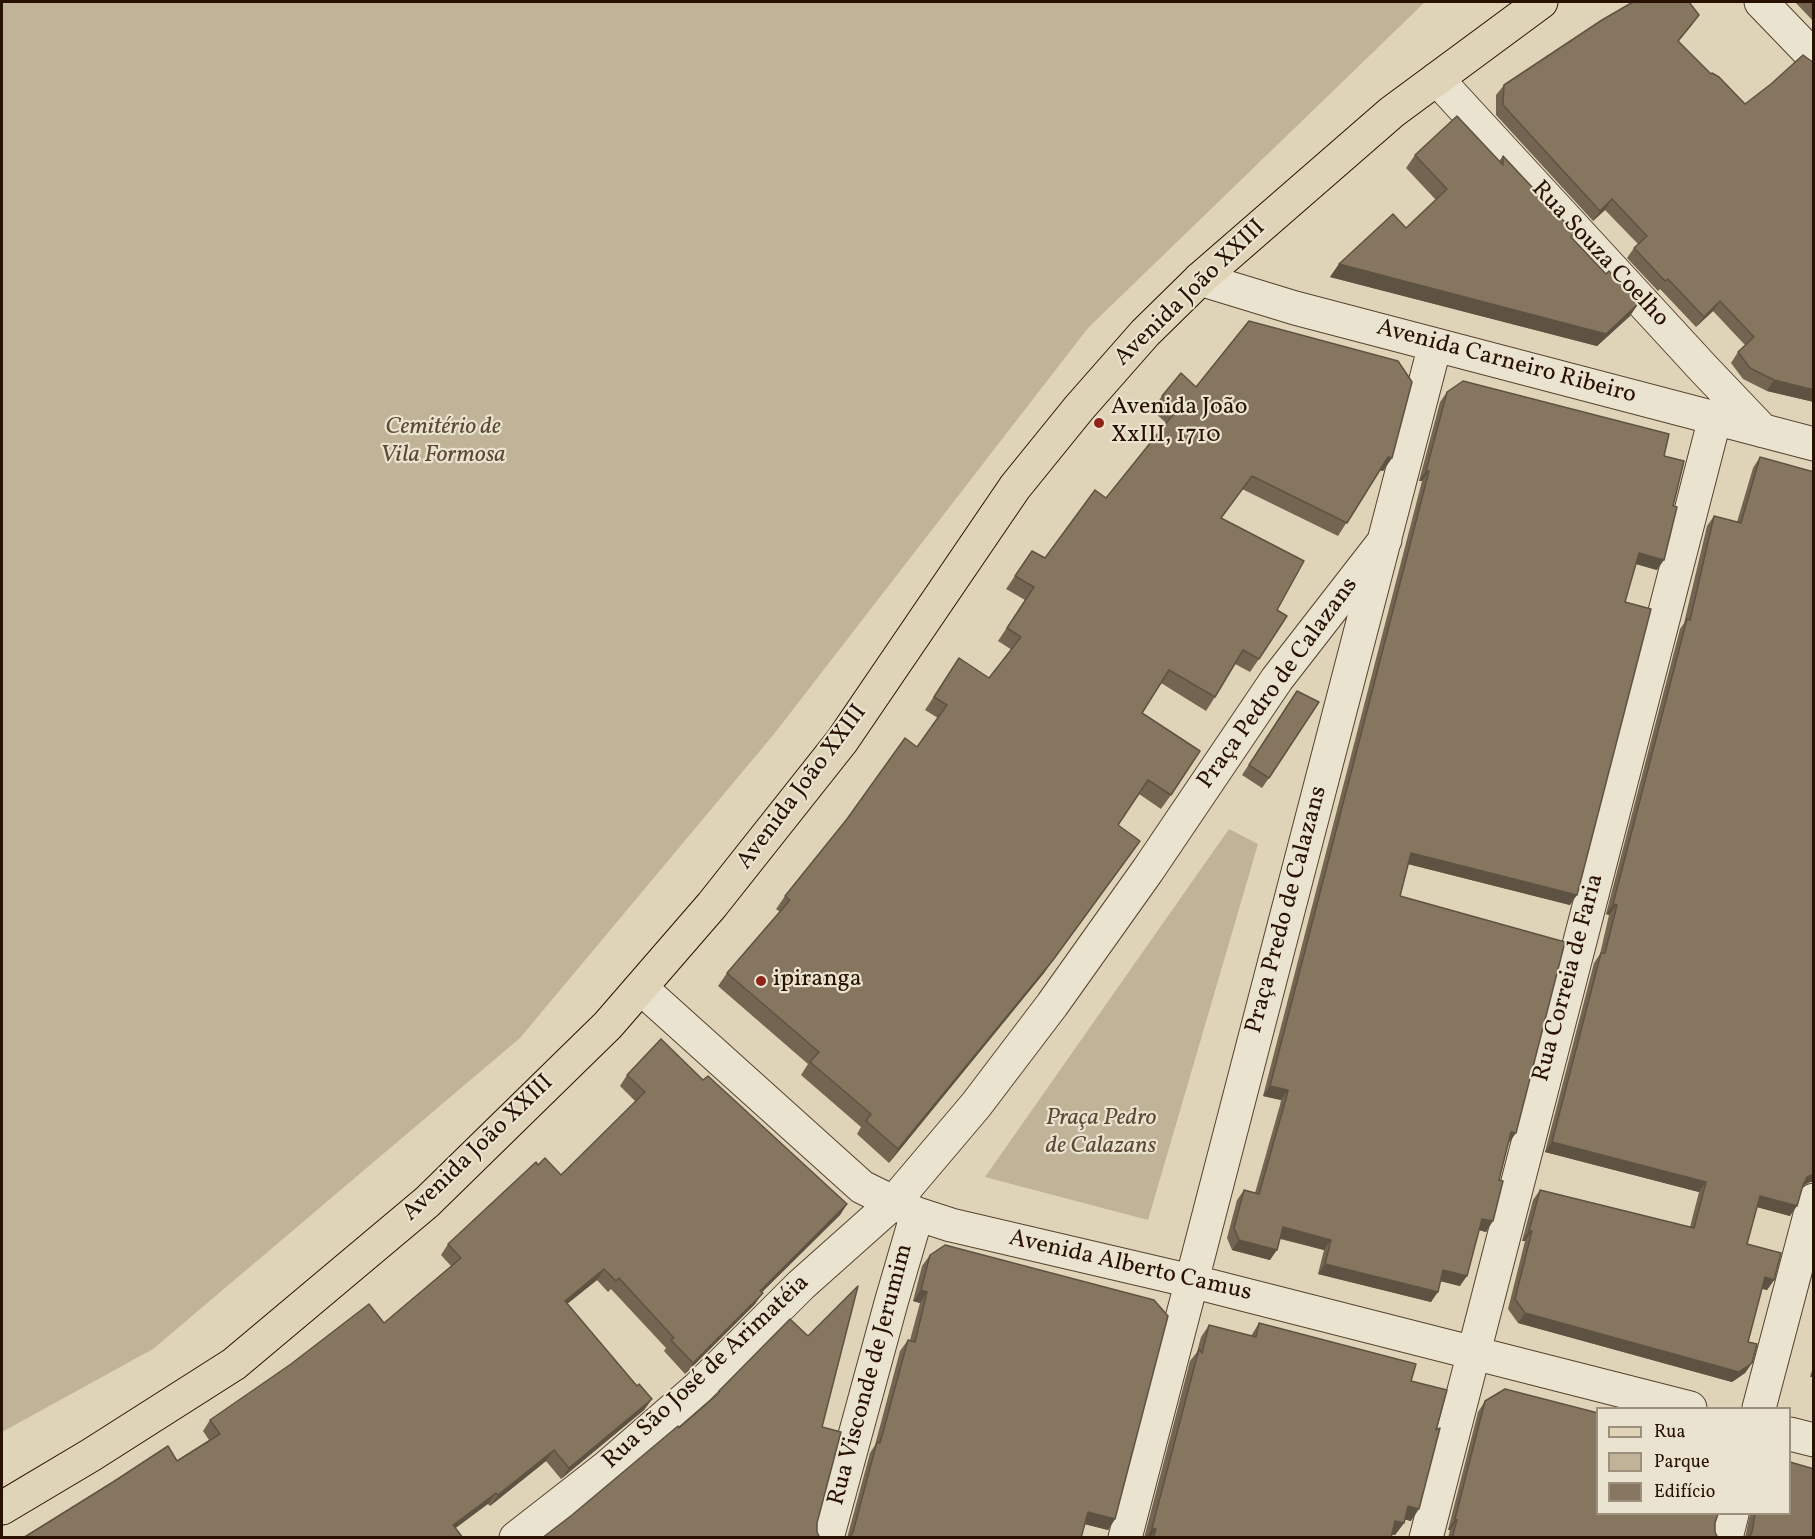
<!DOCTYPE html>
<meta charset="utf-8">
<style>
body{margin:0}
#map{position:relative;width:1815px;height:1539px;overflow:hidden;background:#dfd4b7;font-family:Vollkorn,serif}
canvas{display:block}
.frame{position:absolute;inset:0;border:3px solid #281100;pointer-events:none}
.legend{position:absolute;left:1596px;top:1407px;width:195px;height:108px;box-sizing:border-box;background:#eae3d0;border:2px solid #9c8f7d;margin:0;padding:8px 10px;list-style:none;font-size:18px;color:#281100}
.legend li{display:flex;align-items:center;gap:12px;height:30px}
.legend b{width:30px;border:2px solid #9c8f7d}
</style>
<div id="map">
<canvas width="1815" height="1539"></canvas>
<div class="frame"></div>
<ul class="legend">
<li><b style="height:8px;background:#dfd4b7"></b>Rua</li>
<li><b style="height:16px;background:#c0b398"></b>Parque</li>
<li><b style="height:16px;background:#87765f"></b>Edifício</li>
</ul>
</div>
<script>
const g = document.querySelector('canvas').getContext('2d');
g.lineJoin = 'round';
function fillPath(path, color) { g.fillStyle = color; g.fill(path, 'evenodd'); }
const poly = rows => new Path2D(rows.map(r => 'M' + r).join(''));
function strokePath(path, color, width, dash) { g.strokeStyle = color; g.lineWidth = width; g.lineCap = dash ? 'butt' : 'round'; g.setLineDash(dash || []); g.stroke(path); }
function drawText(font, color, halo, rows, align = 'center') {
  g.font = font + ' Vollkorn,serif'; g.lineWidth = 4.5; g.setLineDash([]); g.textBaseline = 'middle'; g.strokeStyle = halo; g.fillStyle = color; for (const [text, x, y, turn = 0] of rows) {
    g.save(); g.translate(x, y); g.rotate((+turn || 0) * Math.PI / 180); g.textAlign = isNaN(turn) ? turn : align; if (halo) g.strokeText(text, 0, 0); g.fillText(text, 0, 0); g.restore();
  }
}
fillPath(poly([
 [2,2,1425,2,1088,328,774,734,520,1038,153,1349,2,1432],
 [1229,829,1258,844,1148,1220,985,1177]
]), '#c0b398');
const street = poly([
 [1761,2,1814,57],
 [1437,79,1703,368,1763,431],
 [1200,279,1295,308,1814,444],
 [641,988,862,1187,917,1214,951,1225,1191,1281,1690,1408],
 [1759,1408,1814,1200],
 [1790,1434,1814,1440],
 [516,1538,607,1467,698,1388,801,1285,893,1203,976,1105,1052,1005,1148,870,1277,679,1385,540],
 [827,1538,891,1303,917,1214],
 [1125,1538,1435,345],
 [1426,1538,1715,418],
 [1726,1538,1732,1514]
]);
const primary = poly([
 [2,1508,91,1455,234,1364,427,1202,608,1025,712,905,842,741,1015,487,1079,408,1145,333,1200,279,1392,112,1541,2]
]);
strokePath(street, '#56422e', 35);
strokePath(primary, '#281100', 35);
strokePath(street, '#eae3d0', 33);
strokePath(primary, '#dfd4b7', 33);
fillPath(poly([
 [1795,2,1814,2,1814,22],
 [1699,15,1678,42,1711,74,1745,104,1814,63,1814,402,1767,391,1743,379,1731,363,1738,352,1745,345,1713,311,1696,327,1660,289,1658,291,1627,258,1634,248,1638,244,1605,210,1593,221,1496,115,1496,95,1504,85],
 [1415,155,1499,161,1503,156,1572,237,1630,316,1597,346,1330,277,1339,264,1406,228,1436,200,1406,168],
 [1196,387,1392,458,1383,471,1380,470,1338,536,1242,489,1221,518,1277,610,1259,659,1250,672,1235,664,1215,697,1206,711,1161,683,1142,713,1171,795,1161,809,1139,794,1118,825,1044,973,889,1163,857,1134,861,1127,801,1075,808,1064,718,986,727,973,780,912,776,909,785,896,917,747,938,718,925,710,959,658,989,678,1012,650,998,641,1025,600,1006,589,1032,551,1045,558,1106,498,1166,423,1152,410,1162,396],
 [1447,392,1664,456,1657,570,1636,564,1625,602,1570,905,1408,864,1400,896,1508,1143,1486,1232,1479,1230,1460,1286,1440,1281,1431,1302,1318,1274,1324,1250,1280,1239,1270,1260,1232,1250,1227,1238,1237,1200,1244,1190,1255,1193,1280,1105,1281,1100,1263,1096,1422,481,1419,481,1440,402],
 [1760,457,1810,1182,1803,1186,1790,1216,1757,1207,1747,1244,1774,1280,1767,1290,1762,1289,1748,1342,1752,1363,1745,1373,1732,1382,1518,1323,1508,1309,1525,1241,1522,1241,1533,1200,1540,1190,1690,1227,1699,1192,1545,1152,1594,963,1600,954,1609,915,1606,914,1680,629,1684,623,1707,526,1714,516,1737,522,1753,468],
 [1297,691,1269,778,1262,788,1242,775],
 [627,1075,703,1080,847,1204,840,1215,762,1292,755,1304,685,1374,664,1351,666,1348,611,1289,608,1292,597,1280,567,1304,637,1386,652,1399,644,1410,561,1479,546,1461,490,1506,488,1504,177,1461,209,1440,203,1431,210,1420,384,1323,451,1266,441,1255,448,1244,538,1165,561,1175,636,1102,620,1086],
 [930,1255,1115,1519,1108,1530,1085,1524,1081,1538,847,1538,870,1453,875,1445,900,1351,908,1340,910,1340,920,1303,913,1301,922,1266],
 [1259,1323,1411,1381,1411,1521,1404,1519,1404,1523,1395,1535,1391,1534,1391,1538,1144,1538,1190,1361,1197,1352,1201,1337,1209,1325,1251,1336],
 [1814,1364,1814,1377,1810,1377],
 [1485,1401,1715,1523,1715,1532,1718,1538,1448,1538,1450,1530,1448,1530,1478,1412],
 [1750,1514,1790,1514,1814,1538,1745,1538]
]), '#746552');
fillPath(poly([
 [1699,15,1692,25,1670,51,1678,41],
 [1612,199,1605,210,1593,221,1600,211],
 [1339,264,1639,303,1630,316,1597,346,1330,277],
 [1720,301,1713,311,1696,327,1704,317],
 [1774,380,1814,390,1814,402,1767,391],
 [1388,457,1392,458,1383,471,1379,470],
 [1426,471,1429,471,1422,481,1419,481],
 [1639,553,1664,560,1657,570,1632,563],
 [1411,853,1577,895,1570,905,1404,863],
 [1131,854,1044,973,889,1163,898,1149],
 [1613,904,1617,905,1609,915,1606,914],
 [1270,1086,1288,1090,1281,1100,1263,1096],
 [1511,1132,1516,1133,1509,1143],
 [1552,1142,1706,1182,1699,1192,1545,1152],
 [1814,1174,1814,1182,1810,1182,1800,1187,1807,1177],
 [1760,1196,1797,1206,1790,1216,1753,1206],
 [847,1204,840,1215,752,1302,760,1291],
 [1482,1219,1493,1221,1486,1232,1475,1229],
 [1283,1227,1331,1240,1324,1250,1276,1237],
 [1529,1231,1532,1231,1525,1241,1522,1241],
 [1239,1240,1277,1250,1270,1260,1232,1250],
 [1325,1264,1438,1292,1431,1302,1318,1274],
 [604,1269,597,1280,557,1312,565,1301],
 [1443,1270,1467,1276,1460,1286,1436,1280],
 [1765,1277,1774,1280,1767,1290,1758,1287],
 [921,1290,927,1292,920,1303,913,1301],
 [763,1293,755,1304,685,1374,693,1363],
 [1525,1313,1752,1363,1745,1373,1732,1382,1518,1323],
 [652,1399,644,1410,561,1479,569,1468],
 [554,1450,546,1461,490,1506,498,1495],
 [496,1493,488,1504,445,1536,453,1525],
 [1408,1506,1419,1509,1411,1521,1399,1518],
 [1088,1512,1115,1519,1108,1530,1080,1523],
 [1455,1519,1457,1520,1450,1530,1448,1530],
 [1395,1521,1404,1523,1395,1535,1386,1533],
 [1152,1528,1156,1529,1150,1538,1146,1538]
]), '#5e5342');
const building = poly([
 [1633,2,1689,2,1699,15,1678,41,1711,74,1712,73,1719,77,1745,104,1771,84,1803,55,1814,63,1814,390,1774,380,1750,368,1738,352,1754,337,1720,301,1704,317,1668,279,1665,281,1634,248,1647,236,1612,199,1600,211,1503,105,1504,85,1602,20,1633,2],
 [1457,116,1503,165,1503,156,1575,233,1571,237,1606,274,1609,271,1639,303,1606,334,1339,264,1393,214,1406,228,1447,189,1415,155,1457,116],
 [1249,321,1398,361,1412,382,1392,458,1388,457,1347,523,1252,476,1221,518,1304,561,1277,610,1287,616,1259,659,1243,650,1215,697,1169,670,1142,713,1200,751,1171,795,1148,780,1118,825,1140,841,1053,960,898,1149,866,1121,871,1114,810,1062,819,1052,727,973,790,900,785,896,847,819,905,738,917,747,947,705,934,697,959,658,989,678,1021,637,1007,628,1034,587,1015,576,1032,551,1045,558,1095,490,1106,498,1176,411,1162,396,1181,373,1196,387,1249,321],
 [1463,381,1669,434,1664,456,1684,461,1673,506,1677,507,1664,560,1639,553,1625,602,1651,609,1577,895,1411,853,1400,896,1565,942,1516,1133,1511,1132,1499,1180,1503,1181,1493,1221,1482,1219,1467,1276,1443,1270,1438,1292,1325,1264,1331,1240,1283,1227,1277,1250,1239,1240,1234,1228,1244,1190,1259,1194,1287,1095,1288,1090,1270,1086,1429,471,1426,471,1447,392,1463,381],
 [1760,457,1814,472,1814,1174,1807,1177,1803,1185,1797,1206,1760,1196,1747,1244,1781,1253,1774,1280,1765,1277,1748,1342,1757,1344,1752,1363,1739,1372,1525,1313,1515,1299,1532,1231,1529,1231,1540,1190,1694,1228,1706,1182,1552,1142,1601,953,1605,953,1617,905,1613,904,1687,619,1690,620,1714,516,1741,523,1760,457],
 [1297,691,1319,702,1269,778,1249,765,1297,691],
 [661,1039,703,1080,708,1076,847,1204,760,1291,763,1293,693,1363,671,1340,674,1338,619,1278,616,1281,604,1269,565,1301,637,1386,639,1384,652,1399,569,1468,554,1450,498,1495,496,1493,453,1525,463,1538,23,1538,113,1482,168,1446,177,1461,220,1434,210,1420,291,1364,369,1304,384,1323,461,1258,448,1244,536,1162,538,1165,545,1158,561,1175,645,1092,627,1075,661,1039],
 [945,1245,1154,1300,1168,1316,1115,1519,1088,1512,1081,1538,849,1538,853,1532,877,1442,880,1443,908,1340,915,1342,927,1292,921,1290,930,1255,945,1245],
 [858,1286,822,1427,841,1432,817,1523,817,1532,820,1538,542,1538,572,1515,678,1426,679,1428,720,1392,719,1391,790,1319,808,1336,858,1286],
 [1259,1323,1416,1364,1411,1381,1447,1390,1436,1430,1440,1428,1419,1509,1408,1506,1404,1523,1395,1521,1391,1538,1153,1538,1156,1529,1152,1528,1199,1349,1202,1353,1209,1325,1256,1337,1259,1323],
 [1505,1389,1598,1413,1598,1514,1718,1514,1715,1523,1715,1532,1718,1538,1452,1538,1457,1520,1455,1519,1485,1401,1505,1389],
 [1790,1462,1814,1469,1814,1538,1749,1538,1752,1532,1755,1514,1790,1514,1790,1462]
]);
fillPath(building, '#87765f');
strokePath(building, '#5e5342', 1.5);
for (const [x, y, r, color] of [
 [1099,423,6,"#8f2418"],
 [761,981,6,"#8f2418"]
]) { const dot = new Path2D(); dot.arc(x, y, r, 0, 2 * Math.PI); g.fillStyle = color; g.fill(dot); strokePath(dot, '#eae3d0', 2); }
drawText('24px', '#281100', '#eae3d0', [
 ["Rua Souza Coelho",1599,255,47],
 ["Avenida João XXIII",1191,294,-44],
 ["Avenida Carneiro Ribeiro",1506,363,15],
 ["Praça Pedro de Calazans",1279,684,-54],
 ["Avenida João XXIII",803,788,-53],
 ["Praça Predo de Calazans",1288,910,-75],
 ["Rua Correia de Faria",1570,978,-75],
 ["Avenida João XXIII",479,1149,-44],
 ["Avenida Alberto Camus",1130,1267,13],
 ["Rua São José de Arimatéia",707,1373,-43],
 ["Rua Visconde de Jerumim",872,1375,-75]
]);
drawText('24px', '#281100', '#eae3d0', [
 ["Avenida João",1111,409],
 ["XxIII, 1710",1111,437],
 ["ipiranga",773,981]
], 'left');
drawText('italic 24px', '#5d4a35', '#eae3d0', [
 ["Cemitério de",443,429],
 ["Vila Formosa",443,457],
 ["Praça Pedro",1101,1120],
 ["de Calazans",1101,1148]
]);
</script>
